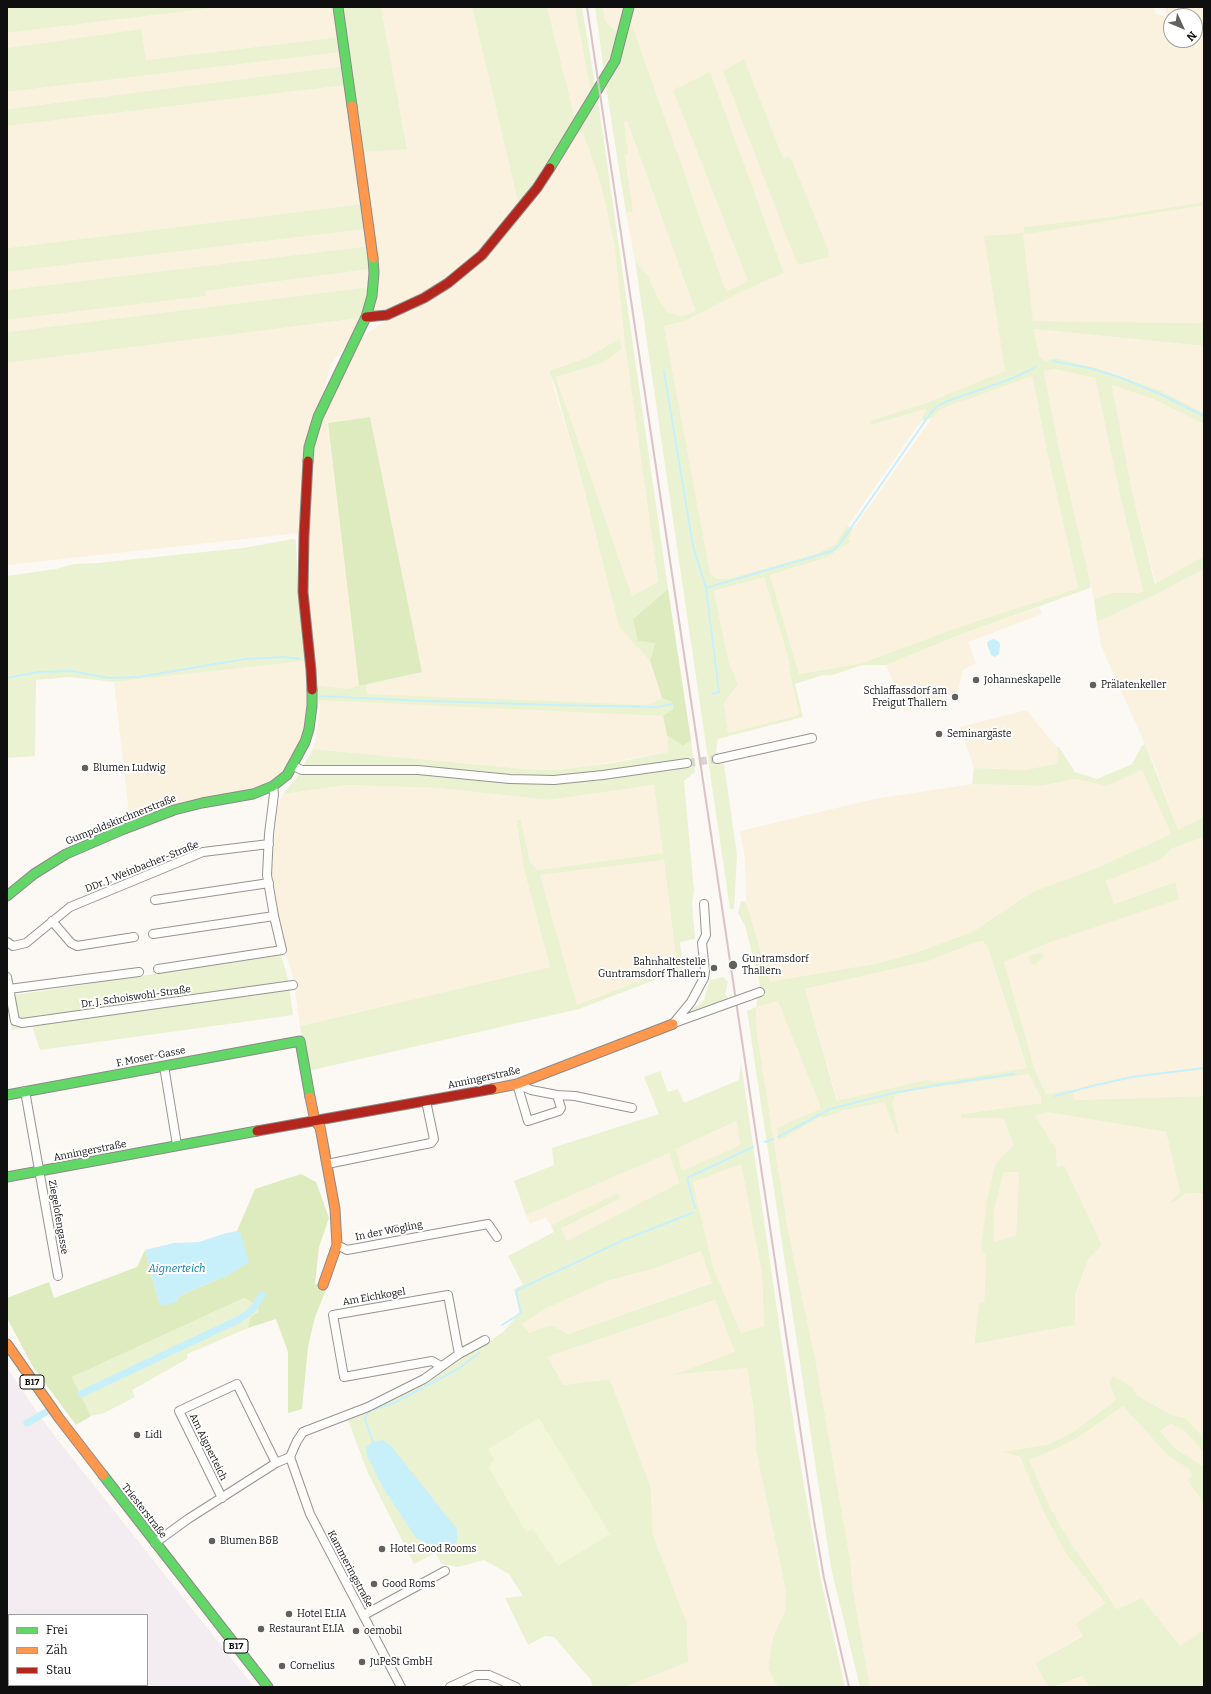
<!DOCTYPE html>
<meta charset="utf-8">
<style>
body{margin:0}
#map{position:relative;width:1211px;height:1694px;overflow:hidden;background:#fcf8f4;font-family:Bitter,serif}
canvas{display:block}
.frame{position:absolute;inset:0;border:8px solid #0f0f0f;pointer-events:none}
.legend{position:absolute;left:8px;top:1614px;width:140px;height:72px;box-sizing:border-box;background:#fff;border:1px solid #9f9f9f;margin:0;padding:5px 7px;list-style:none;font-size:12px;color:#0f0f0f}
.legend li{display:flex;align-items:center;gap:8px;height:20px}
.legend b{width:20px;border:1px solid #9f9f9f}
.north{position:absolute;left:1163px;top:8px;width:40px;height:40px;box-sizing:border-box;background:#fff;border:1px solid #9f9f9f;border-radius:50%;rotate:134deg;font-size:11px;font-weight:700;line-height:16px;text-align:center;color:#0f0f0f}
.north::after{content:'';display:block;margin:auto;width:14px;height:18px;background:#62615f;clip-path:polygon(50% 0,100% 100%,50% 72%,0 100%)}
</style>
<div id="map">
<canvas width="1211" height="1694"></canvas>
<div class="frame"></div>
<ul class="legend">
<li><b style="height:5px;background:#63d668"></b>Frei</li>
<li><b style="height:5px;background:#ff974d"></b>Zäh</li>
<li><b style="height:5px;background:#b3261e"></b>Stau</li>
</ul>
<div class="north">N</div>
</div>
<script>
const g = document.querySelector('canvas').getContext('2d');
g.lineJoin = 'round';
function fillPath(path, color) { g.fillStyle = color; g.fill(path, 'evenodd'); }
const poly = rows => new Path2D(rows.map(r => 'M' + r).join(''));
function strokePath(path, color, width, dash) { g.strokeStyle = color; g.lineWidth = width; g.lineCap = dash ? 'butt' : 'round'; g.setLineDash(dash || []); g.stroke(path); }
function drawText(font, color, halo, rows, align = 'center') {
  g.font = font + ' Bitter,serif'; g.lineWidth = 4; g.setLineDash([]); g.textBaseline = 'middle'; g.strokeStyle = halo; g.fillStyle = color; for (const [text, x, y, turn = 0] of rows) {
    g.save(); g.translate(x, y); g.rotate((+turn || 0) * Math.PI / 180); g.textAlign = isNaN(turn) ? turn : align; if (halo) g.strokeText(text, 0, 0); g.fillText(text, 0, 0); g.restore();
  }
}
fillPath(poly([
 [7,1368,41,1418,65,1449,254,1687,86,1687,79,1685,147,1685,147,1615,9,1615,9,1664,7,1663]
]), '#f3ecf1');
fillPath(poly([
 [221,7,335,7,340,37,146,60,141,29,7,48,7,33],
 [381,7,472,7,519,206,499,230,466,263,442,284,387,311,372,310,363,152,407,148],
 [547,7,575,7,591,95,574,120,573,110],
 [603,7,625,7,618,33,605,21],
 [634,7,1153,7,1157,15,1167,16,1164,7,1204,7,1204,323,1033,321,1030,307,1032,376,1049,462,1078,588,962,626,862,663,799,674,770,575,826,558,852,541,847,539,853,529,932,418,927,402,873,425,926,409,921,421,835,544,816,554,732,578,718,579,709,574,664,326,685,321,739,293,784,273,709,72,748,281,726,293,634,30,630,22],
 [1171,16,1195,16,1195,40,1171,40],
 [743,59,783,158,790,156,829,257,800,265],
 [342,52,344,66,7,109,7,92],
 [347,85,362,204,7,248,7,126],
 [627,121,695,310,689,314,680,316,668,312,658,298,648,276,635,260,626,213,633,212,625,155,624,122],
 [578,128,584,135,601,185,614,242,625,345,658,582,632,596,556,377,602,363,620,338,588,357,549,371,583,485,619,627,650,661,662,698,660,711,663,716,667,735,668,752,585,767,558,770,536,770,313,749,317,732,320,704,314,700,307,597,307,521,313,447,335,387,360,339,384,321,450,287,476,268,507,233],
 [370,417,422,672,359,686,328,423],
 [366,229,369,246,7,290,7,272],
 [370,269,369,287,7,332,7,320,206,296,205,291],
 [361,318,346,345,331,364,323,393,300,533,7,565,7,363],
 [1034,329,1204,346,1204,413,1162,391,1100,369,1056,358,1045,361,1039,356],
 [1053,369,1095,378,1121,500,1143,591,1138,593,1112,593,1094,599,1059,448,1044,372],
 [1112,385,1151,398,1204,424,1204,556,1156,584,1132,491],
 [1204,569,1204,817,1178,831,1154,764,1101,646,1097,622,1159,593],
 [764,576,788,657,790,675,799,715,728,733,724,703,738,684,729,663,714,591],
 [1039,607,1042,614,968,642,976,663,963,670,958,691,905,712,886,665,962,634],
 [306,661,307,715,301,742,290,763,279,777,267,784,130,823,114,682],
 [1026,710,1057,747,1060,763,1025,770,974,768,960,727],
 [1142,770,1171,834,1101,866,1032,892,972,932,958,937,918,952,879,963,770,983,746,902,745,859,740,831,874,799,972,784,1041,786,1075,779,1107,786],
 [347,785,438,788,549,800,654,785,664,853,538,870,530,862,521,820,516,819,524,870,550,967,300,1026,293,976,281,939,272,887,270,865,274,844,278,805,283,794],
 [1204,837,1204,1096,1075,1100,1071,1089,1046,1094,1035,1070,1004,962,1048,943,1180,899,1174,882,1114,904,1106,881,1162,859,1171,849],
 [664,860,677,966,577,1005,540,875],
 [983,941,988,948,1024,1060,1041,1098,1041,1103,961,1114,961,1118,1003,1118,1014,1145,996,1163,981,1248,986,1256,984,1302,979,1305,974,1344,1075,1325,1075,1296,1089,1258,1102,1245,1064,1165,1057,1167,1056,1149,1035,1116,1047,1112,1166,1132,1180,1192,1170,1203,1175,1202,1186,1193,1204,1193,1204,1438,1185,1418,1172,1415,1147,1401,1136,1394,1132,1387,1109,1382,1116,1400,1073,1432,1049,1444,1004,1452,1020,1457,1045,1515,1067,1555,1105,1603,1077,1624,1083,1635,1035,1663,1048,1687,870,1687,853,1590,851,1565,816,1363,788,1230,757,1034,756,1007,778,1000,820,1106,822,1118,826,1117,841,1112,805,989,929,961,974,943],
 [738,1121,740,1145,682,1172,676,1149],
 [669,1153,679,1183,567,1242,560,1230,621,1198,618,1194,551,1225,546,1217,530,1224,526,1215],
 [741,1164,762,1274,764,1326,741,1333,713,1267,693,1181],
 [1004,1172,1019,1172,1016,1235,993,1242,994,1210],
 [701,1251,713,1282,568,1334,551,1325,529,1333,522,1324,543,1310,607,1281,656,1268],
 [715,1300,736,1352,675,1375,747,1368,754,1412,756,1451,786,1592,785,1611,773,1637,768,1669,778,1687,625,1687,688,1662,687,1623,653,1535,651,1488,610,1379,564,1385,547,1357],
 [1123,1406,1167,1455,1189,1469,1192,1476,1188,1480,1204,1503,1204,1630,1180,1647,1142,1598,1117,1609,1070,1542,1051,1509,1029,1460,1051,1451,1076,1439],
 [1171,1424,1183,1430,1203,1450,1204,1464,1201,1465,1175,1448,1160,1431],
 [1082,1676,1090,1687,1053,1687]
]), '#faf2df');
fillPath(poly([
 [7,7,221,7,7,33],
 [342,7,381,7,407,149,363,152],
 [472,7,547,7,573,110,574,120,519,206],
 [575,7,582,7,596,90,591,95],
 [595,7,603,7,605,21,618,33,607,66,604,71],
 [630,22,634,30,726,292,748,281,673,90,710,72,784,273,739,293,685,321,664,326,710,574,718,579,732,578,816,554,835,544,847,526,853,529,848,539,852,541,826,558,770,575,799,674,862,663,962,626,1078,588,1049,462,1032,376,940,409,932,418,921,421,926,409,872,425,870,421,929,402,1005,371,984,236,1023,233,1024,227,1111,217,1204,202,1204,205,1187,208,1026,234,1023,233,1033,321,1204,323,1204,346,1034,329,1039,356,1045,361,1056,358,1100,369,1162,391,1204,413,1204,424,1151,398,1112,385,1132,491,1155,584,1204,556,1204,569,1159,593,1097,622,1094,599,1112,593,1138,593,1143,591,1121,500,1095,378,1053,369,1044,372,1059,448,1090,581,1090,588,962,634,886,665,863,665,832,675,823,675,795,684,803,717,718,739,716,749,718,764,724,764,737,855,734,909,730,909,635,260,648,276,658,298,668,312,680,316,689,314,695,310,627,121,624,122,628,154,625,155,633,212,626,213,606,87,613,76],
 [764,577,788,657,790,675,799,715,728,733,724,703,738,684,729,663,714,591],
 [141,29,146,60,340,37,342,52,7,92,7,48],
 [744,59,783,158,790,156,828,249,829,257,800,265,796,261,723,71],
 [344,66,347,85,7,126,7,109],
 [598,100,668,589,633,619,655,643,650,661,619,627,583,485,555,386,549,371,588,357,620,338,621,349,602,363,556,377,632,596,658,582,625,345,614,242,601,185,584,135,578,128],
 [362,204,366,229,7,272,7,248],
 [369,246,370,269,205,291,206,296,7,320,7,290],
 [369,287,361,318,7,363,7,332],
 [293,539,296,540,298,593,306,661,114,682,70,677,36,680,35,756,7,758,7,576,56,569,74,564,98,563,243,548],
 [366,684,367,694,648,705,662,698,672,702,673,709,663,716,314,700,314,685,347,689],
 [667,735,683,746,691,740,695,772,684,781,694,891,692,903,695,939,680,942,683,969,579,1009,308,1071,300,1026,550,967,524,870,516,819,521,820,530,862,538,870,663,853,654,785,549,800,438,788,347,785,283,794,297,777,313,749,536,770,558,770,613,763,668,752],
 [664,860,677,966,577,1005,540,875],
 [1145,744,1178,830,1204,817,1204,837,1171,849,1162,859,1106,881,1114,904,1175,882,1180,899,1048,943,1004,962,1035,1070,1046,1094,1071,1089,1075,1100,1204,1096,1204,1193,1186,1193,1175,1202,1169,1203,1180,1192,1166,1132,1047,1112,1035,1116,1056,1149,1057,1167,1064,1165,1102,1245,1089,1258,1075,1295,1075,1325,974,1344,979,1304,984,1302,986,1256,981,1248,987,1199,996,1163,1014,1145,1003,1118,961,1118,961,1114,1041,1103,1041,1098,1029,1074,897,1093,892,1103,899,1135,897,1134,884,1102,841,1111,841,1112,826,1117,822,1118,821,1116,779,1141,777,1128,820,1109,820,1106,778,1001,756,1007,757,1034,788,1230,816,1363,851,1565,853,1590,870,1687,860,1687,831,1568,747,1011,756,1007,760,984,745,926,738,913,741,901,746,902,770,982,879,963,918,952,958,937,972,932,1032,892,1101,866,1171,834,1142,770,1107,786,1075,779,1041,786,972,784,974,768,1025,770,1059,763,1057,747,1059,747,1075,772,1097,779,1132,764,1142,746],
 [983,941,988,948,1027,1068,940,1082,926,1080,837,1101,805,989,929,961,974,943],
 [1004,1172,1019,1172,1016,1235,994,1242,994,1210],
 [1042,952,1044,957,1039,962,1034,965,1029,963,1029,956],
 [281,955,288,979,293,1015,40,1050,32,1026,12,1030,8,996],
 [723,977,728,982,725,994,729,999,685,1015,689,1010,700,1004,704,1000,710,980],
 [741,1063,795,1433,820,1576,845,1687,778,1687,768,1669,773,1637,785,1611,786,1592,756,1451,754,1412,747,1368,673,1375,735,1352,715,1300,547,1357,564,1385,610,1379,651,1488,653,1535,687,1623,688,1662,625,1687,593,1687,591,1680,554,1637,545,1636,528,1645,505,1598,523,1596,509,1574,484,1560,458,1567,442,1564,435,1553,414,1564,367,1471,348,1420,432,1378,443,1368,474,1348,492,1340,504,1331,520,1312,514,1289,523,1285,508,1256,554,1232,551,1225,618,1193,621,1198,561,1229,567,1241,679,1183,669,1153,526,1215,514,1181,554,1165,552,1148,659,1114,644,1077,660,1071,668,1092,678,1089,684,1103,739,1080],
 [737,1121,740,1145,682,1171,676,1149],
 [741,1164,762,1274,764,1326,741,1333,713,1267,693,1182],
 [701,1251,712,1283,568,1334,551,1325,529,1333,522,1324,543,1310,607,1281,656,1268],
 [244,1298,257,1305,259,1312,251,1316,248,1328,187,1354,187,1359,132,1390,135,1397,104,1413,91,1416,72,1377],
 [1113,1376,1132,1387,1136,1394,1147,1401,1172,1415,1185,1418,1204,1438,1204,1452,1183,1430,1171,1424,1160,1431,1175,1448,1201,1465,1204,1464,1204,1503,1187,1480,1192,1476,1189,1469,1167,1455,1123,1406,1076,1439,1051,1451,1029,1460,1051,1509,1070,1542,1117,1609,1142,1598,1180,1646,1204,1630,1204,1687,1090,1687,1082,1676,1053,1687,1048,1687,1035,1663,1083,1636,1076,1624,1105,1603,1067,1555,1045,1515,1020,1457,1003,1452,1049,1444,1073,1432,1116,1400,1109,1382]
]), '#ebf2d2');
fillPath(poly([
 [370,417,422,672,359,686,328,423],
 [668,589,691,740,683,746,667,735,663,716,673,709,672,702,662,698,650,661,655,643,638,641,633,619],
 [301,1174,316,1182,329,1218,319,1247,315,1284,327,1287,315,1317,308,1347,302,1409,288,1413,288,1352,276,1319,248,1328,251,1316,259,1312,257,1305,244,1298,72,1377,91,1416,76,1425,33,1367,7,1318,7,1298,49,1282,54,1298,137,1267,145,1250,159,1303,176,1302,181,1295,230,1274,241,1234,237,1231,255,1189]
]), '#ddebbf');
fillPath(poly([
 [539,1418,610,1534,558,1566,533,1529,526,1532,489,1468,494,1459,488,1449]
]), '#f4f6dc');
fillPath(poly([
 [994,639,999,642,1000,645,999,654,995,657,991,655,987,644,988,641],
 [237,1231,241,1234,249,1262,230,1274,181,1295,176,1302,162,1306,159,1303,145,1250,174,1243,199,1242,223,1234],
 [383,1440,391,1446,457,1529,457,1541,449,1548,429,1544,416,1538,385,1491,367,1456,366,1447,373,1442]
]), '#c7f0fa');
strokePath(poly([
 [1053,361,1089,368,1119,377,1160,394,1204,416],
 [664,371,693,546,706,588,719,692,712,694],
 [706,588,832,551,839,545,930,414,936,407,945,402,1008,380,1030,370,1036,366],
 [7,678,38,672,71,671,109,678,138,677,245,659,284,657,300,659],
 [319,696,424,701,556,705,657,707,672,704],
 [1055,1096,1096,1085,1132,1077,1204,1068],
 [778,1137,830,1109,889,1094,937,1085,1014,1074],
 [765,1142,773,1139],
 [695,1208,687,1178,753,1147],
 [502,1325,521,1313,516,1292,517,1290,626,1239,692,1213],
 [373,1442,365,1419,369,1411,394,1403,458,1369,479,1353]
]), '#c7f0fa', 2);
strokePath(poly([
 [81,1394,240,1319,253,1309,262,1295],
 [27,1423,46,1412]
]), '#c7f0fa', 7);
strokePath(poly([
 [687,763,717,759]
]), '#d8d5d2', 8, [8, 4]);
const street = poly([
 [717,759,812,738],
 [293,766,302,770,418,770,510,779,554,780,603,775,687,763],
 [155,900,269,883],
 [52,921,71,943,77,946,134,937],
 [153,934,274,916],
 [7,942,13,946,26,943,70,907,203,852,269,844],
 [158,969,282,950,274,916,267,875,269,834,274,794,273,786],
 [7,977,15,1021,22,1023,293,985],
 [9,989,139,972],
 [749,996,760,992],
 [674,1023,721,1006],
 [673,1024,691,1002,704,978,705,971,702,943,706,935,704,904],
 [164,1066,177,1145],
 [517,1084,531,1090,557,1095,575,1096,632,1108],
 [517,1084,528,1121,559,1111,561,1108,557,1095],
 [25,1091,58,1276],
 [327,1164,431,1143,434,1139,426,1101],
 [337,1245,347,1250,488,1224,497,1237],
 [441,1366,432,1361,344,1377,333,1315,448,1295,459,1354],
 [222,1498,179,1411,237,1384,276,1463],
 [155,1543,188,1519,276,1463,290,1457],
 [364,1615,445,1571],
 [401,1687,310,1514,290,1457,297,1441,303,1432,368,1407,424,1379,459,1354,485,1340],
 [450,1687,476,1675,489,1675,516,1687]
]);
const fast = poly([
 [338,7,352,106],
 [550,168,615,61,629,7],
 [308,461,309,447,318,417,366,317,372,296,374,273,373,258],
 [7,896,34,874,66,854,124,829,174,810,202,803,253,794,273,786,287,775,305,742,309,729,312,706,312,690],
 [7,1095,300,1041,310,1097],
 [7,1177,257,1131],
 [103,1475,268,1687],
 [7,1677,9,1677],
 [50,1685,57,1687]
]);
const slow = poly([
 [352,106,373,258],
 [492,1089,517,1084,673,1024],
 [310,1097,315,1121,320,1127,335,1209,337,1245,323,1285],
 [7,1344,59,1418,103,1475]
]);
const jam = poly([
 [366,317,387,315,424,298,448,283,482,255,537,188,550,168],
 [308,461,304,536,303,592,311,670,312,690],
 [257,1131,492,1089]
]);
strokePath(street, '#969492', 10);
strokePath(fast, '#8c8b89', 11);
strokePath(slow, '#8c8b89', 11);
strokePath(jam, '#8c8b89', 11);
strokePath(street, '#fffefd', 8);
strokePath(fast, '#63d668', 9);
strokePath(slow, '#ff974d', 9);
strokePath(jam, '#b3261e', 9);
strokePath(poly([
 [587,7,814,1521,824,1578,849,1687]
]), '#dac3c8', 2);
const streetBridge = poly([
 [721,1006,749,996]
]);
strokePath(streetBridge, '#969492', 10, []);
strokePath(streetBridge, '#fffefd', 8);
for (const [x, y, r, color] of [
 [976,680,4,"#62615f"],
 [1093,685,4,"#62615f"],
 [955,697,4,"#62615f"],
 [939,734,4,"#62615f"],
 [85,768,4,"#62615f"],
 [733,965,5,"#62615f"],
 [714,968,4,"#62615f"],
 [137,1435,4,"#62615f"],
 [212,1541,4,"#62615f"],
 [382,1549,4,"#62615f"],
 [374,1584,4,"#62615f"],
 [289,1614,4,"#62615f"],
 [261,1629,4,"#62615f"],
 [356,1631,4,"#62615f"],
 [362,1662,4,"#62615f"],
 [282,1666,4,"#62615f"]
]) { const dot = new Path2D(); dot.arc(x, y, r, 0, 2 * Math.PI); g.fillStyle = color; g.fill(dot); strokePath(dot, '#fff', 1.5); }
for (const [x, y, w] of [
 [32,1382,24],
 [236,1646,24]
]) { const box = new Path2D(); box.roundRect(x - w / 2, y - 7, w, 14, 3); g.fillStyle = '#fff'; g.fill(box); strokePath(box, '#0f0f0f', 1); }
drawText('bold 9px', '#0f0f0f', null, [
 ["B17",32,1382],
 ["B17",236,1646]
]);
drawText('10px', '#0f0f0f', '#fff', [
 ["Johanneskapelle",984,680],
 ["Prälatenkeller",1101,685],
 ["Schlaffassdorf am",947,691,"right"],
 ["Freigut Thallern",947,703,"right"],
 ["Seminargäste",947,734],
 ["Blumen Ludwig",93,768],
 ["Guntramsdorf",742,959],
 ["Thallern",742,971],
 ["Bahnhaltestelle",706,962,"right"],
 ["Guntramsdorf Thallern",706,974,"right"],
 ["Lidl",145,1435],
 ["Blumen B&B",220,1541],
 ["Hotel Good Rooms",390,1549],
 ["Good Roms",382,1584],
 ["Hotel ELIA",297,1614],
 ["Restaurant ELIA",269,1629],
 ["oemobil",364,1631],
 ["JuPeSt GmbH",370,1662],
 ["Cornelius",290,1666]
], 'left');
drawText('10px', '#0f0f0f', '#fff', [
 ["Gumpoldskirchnerstraße",121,820,-22],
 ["DDr. J. Weinbacher-Straße",142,867,-22],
 ["Dr. J. Schoiswohl-Straße",136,997,-8],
 ["F. Moser-Gasse",151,1057,-11],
 ["Anningerstraße",484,1078,-12],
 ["Anningerstraße",90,1151,-11],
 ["Ziegelofengasse",58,1217,80],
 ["In der Wögling",389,1231,-11],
 ["Am Eichkogel",374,1297,-10],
 ["Am Aignerteich",208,1447,64],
 ["Triesterstraße",144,1511,52],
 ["Kammeringstraße",350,1569,62]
]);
drawText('italic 11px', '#0b7da5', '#fff', [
 ["Aignerteich",177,1269]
]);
</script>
